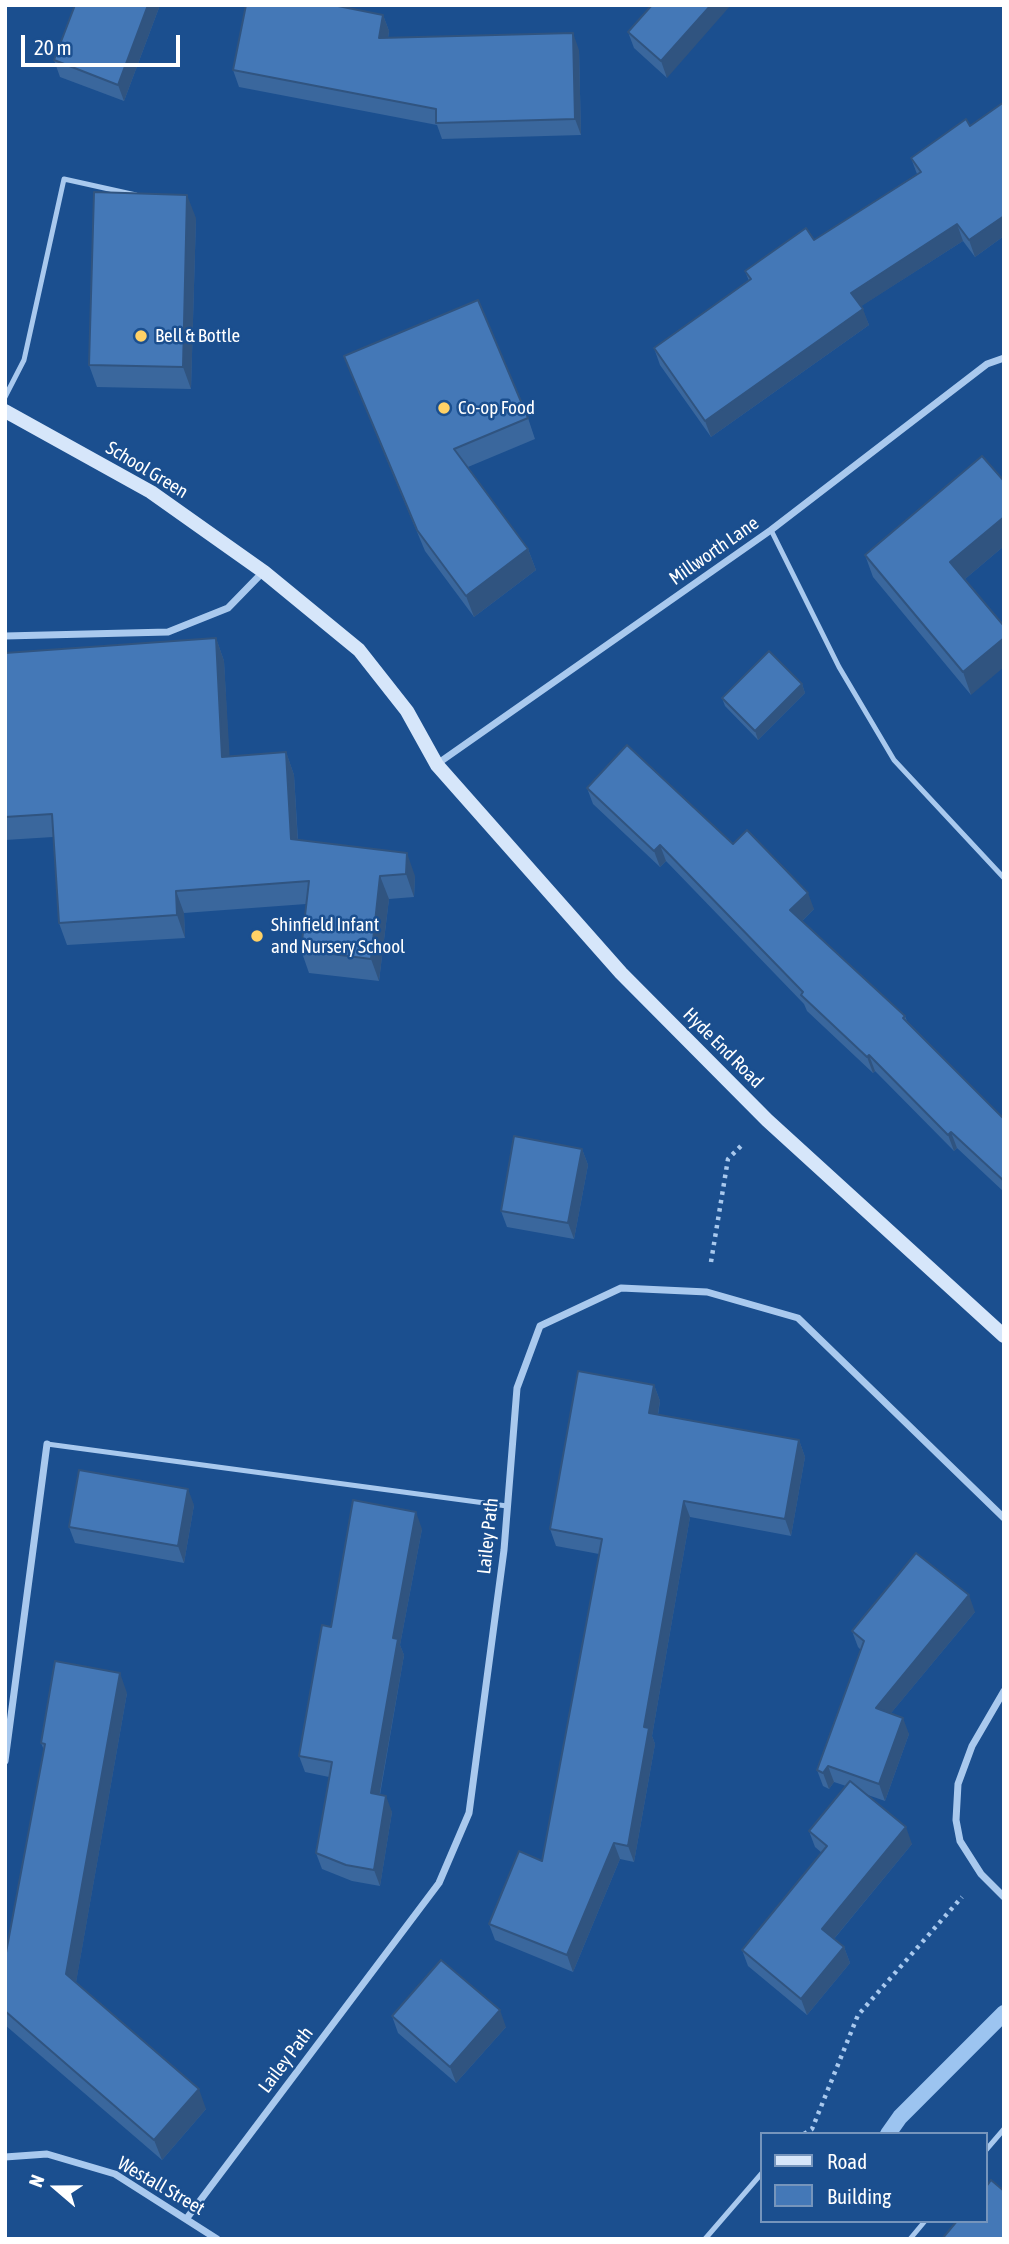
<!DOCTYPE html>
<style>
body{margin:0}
#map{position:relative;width:1009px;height:2244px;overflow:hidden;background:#1b4f8f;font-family:"Asap Condensed",sans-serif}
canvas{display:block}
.frame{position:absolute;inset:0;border:7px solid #fff;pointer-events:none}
.legend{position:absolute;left:760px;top:2132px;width:228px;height:91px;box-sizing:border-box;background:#1b4f8f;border:2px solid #7695bc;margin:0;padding:9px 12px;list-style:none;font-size:21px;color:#fff}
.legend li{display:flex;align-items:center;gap:14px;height:35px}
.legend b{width:35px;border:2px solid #7695bc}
.north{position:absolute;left:21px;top:2153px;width:70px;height:70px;-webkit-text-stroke:5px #1b4f8f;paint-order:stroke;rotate:290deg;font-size:19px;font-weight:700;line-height:28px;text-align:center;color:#fff}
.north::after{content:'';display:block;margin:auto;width:24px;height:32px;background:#fff;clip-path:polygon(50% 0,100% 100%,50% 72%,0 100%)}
.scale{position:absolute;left:21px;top:35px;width:159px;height:32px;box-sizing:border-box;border:4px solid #fff;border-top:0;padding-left:9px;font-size:21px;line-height:24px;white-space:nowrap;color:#fff;-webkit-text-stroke:5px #1b4f8f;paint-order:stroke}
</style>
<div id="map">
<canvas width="1009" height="2244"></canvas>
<div class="frame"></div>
<ul class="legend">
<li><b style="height:9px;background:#d6e6fa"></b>Road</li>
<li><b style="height:19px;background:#4478b7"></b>Building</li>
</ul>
<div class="north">N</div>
<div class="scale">20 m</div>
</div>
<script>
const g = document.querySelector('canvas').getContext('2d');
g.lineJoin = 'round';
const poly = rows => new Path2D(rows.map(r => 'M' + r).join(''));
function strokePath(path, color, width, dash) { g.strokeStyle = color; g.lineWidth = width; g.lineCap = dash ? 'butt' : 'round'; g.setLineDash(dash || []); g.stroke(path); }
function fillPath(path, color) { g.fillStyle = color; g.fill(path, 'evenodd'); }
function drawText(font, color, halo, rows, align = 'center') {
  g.font = font + ' "Asap Condensed",sans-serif'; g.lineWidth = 5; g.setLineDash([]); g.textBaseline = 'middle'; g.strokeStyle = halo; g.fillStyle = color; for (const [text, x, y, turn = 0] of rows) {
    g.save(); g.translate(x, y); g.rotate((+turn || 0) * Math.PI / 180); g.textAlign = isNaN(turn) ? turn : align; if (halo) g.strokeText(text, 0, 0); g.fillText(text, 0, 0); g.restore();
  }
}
strokePath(poly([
 [888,2134,900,2117,1004,2013]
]), '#9cc4f0', 16);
strokePath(poly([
 [711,1262,728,1159,742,1145],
 [804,2134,812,2129,858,2015,962,1897]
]), '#a9c9ee', 4.5, [3.5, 5]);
strokePath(poly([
 [5,397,24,360,64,179,136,195],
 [771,530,839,667,894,760,1004,878],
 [47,1444,507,1506],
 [986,2150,1004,2129],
 [705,2239,762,2173],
 [910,2239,925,2221]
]), '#a9c9ee', 5);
strokePath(poly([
 [5,636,168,632,228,608,263,572],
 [437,764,771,530,987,364,1004,358],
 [1004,1691,972,1746,958,1784,956,1820,960,1841,981,1874,1004,1897],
 [5,1761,47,1444],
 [5,2157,47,2154,115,2174,217,2239],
 [187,2218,439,1883,469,1813,504,1550,517,1388,540,1326,621,1288,707,1292,798,1318,1004,1518]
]), '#a9c9ee', 7);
strokePath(poly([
 [5,411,151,492,264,572,359,650,407,711,437,765,621,973,767,1120,1004,1336]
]), '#d6e6fa', 14);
fillPath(poly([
 [160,5,124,101,60,77,54,60],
 [652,5,667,78,634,48,628,32],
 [383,15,389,31,388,38,579,50,581,135,442,139,437,125,239,87,233,70],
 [1004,102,1004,236,975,257,963,241,861,306,869,325,711,437,660,365,654,348,749,281,745,271,814,240,917,174,911,158,970,126],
 [196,218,191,389,97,387,89,365],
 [344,356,528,418,535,439,468,467,528,549,536,570,474,617,425,551,352,376],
 [1004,546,965,579,971,695,873,577,865,555],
 [216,638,224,661,229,756,286,752,294,775,298,840,415,876,414,897,389,899,379,981,309,973,301,950,306,904,184,913,185,938,67,945,59,923,53,837,5,840,5,653],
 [802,684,805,693,758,740,725,706,722,698],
 [587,788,733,844,814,909,802,921,905,1016,907,1021,1004,1119,1004,1192,957,1148,954,1151,875,1071,873,1073,807,1011,804,1004,666,861,660,867,593,804],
 [582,1149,588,1165,574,1239,507,1227,501,1211],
 [654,1385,660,1401,658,1415,799,1440,805,1457,791,1536,690,1517,652,1736,655,1744,634,1862,620,1859,573,1972,495,1940,489,1924,542,1861,599,1554,556,1546,550,1529],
 [194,1505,184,1563,75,1543,69,1527],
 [422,1529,400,1645,404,1655,380,1795,392,1812,380,1886,352,1881,322,1869,316,1853,329,1777,305,1772,299,1756,331,1627],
 [975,1612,891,1713,909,1734,885,1801,865,1794,912,1844,834,1939,844,1947,850,1963,807,2015,748,1966,742,1950,822,1853,815,1847,809,1831,846,1786,834,1782,829,1789,823,1786,817,1770,861,1650,858,1647,852,1631],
 [127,1693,76,1982,206,2109,162,2160,5,2025,5,1958,44,1750,41,1743],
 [392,2016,506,2027,456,2083,398,2033]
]), '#3a679d');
fillPath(poly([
 [148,5,160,5,124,101,118,85],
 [711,5,731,5,667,78,661,61],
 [383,15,389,31,385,55,379,38],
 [573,33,579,50,581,135,575,119],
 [187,195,196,218,191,389,183,367],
 [1004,216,1004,236,975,257,969,240],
 [957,224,963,241,857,309,851,293],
 [863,309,869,325,711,437,705,421],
 [1004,517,1004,546,958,585,950,562],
 [528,549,536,570,474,617,466,596],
 [216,638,224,661,231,779,222,757],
 [1004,638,1004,667,971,695,963,672],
 [802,684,805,693,758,740,755,731],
 [286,752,294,775,299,862,291,839],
 [660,845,666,861,660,867,654,851],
 [407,853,415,876,414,897,406,874],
 [380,876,389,899,379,981,371,959],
 [176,891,184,913,185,938,177,915],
 [808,893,814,909,796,927,790,910],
 [869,1055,875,1071,873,1073,867,1057],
 [951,1132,957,1148,954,1151,948,1135],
 [582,1149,588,1165,574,1239,568,1223],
 [654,1385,660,1401,655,1430,649,1413],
 [799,1440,805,1457,791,1536,785,1519],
 [188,1489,194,1505,184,1563,178,1546],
 [684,1501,690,1517,652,1736,655,1744,634,1862,628,1846,644,1727],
 [416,1512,422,1529,400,1645,404,1655,377,1809,371,1793,393,1638],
 [969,1595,975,1612,882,1724,876,1708],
 [120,1673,127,1693,74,1994,66,1974],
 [903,1718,909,1734,885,1801,879,1784],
 [828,1766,834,1782,829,1789,823,1773],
 [386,1796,392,1812,380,1886,374,1870],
 [906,1827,912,1844,828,1946,822,1929],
 [614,1843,620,1859,573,1972,567,1955],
 [844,1947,850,1963,807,2015,801,1999],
 [500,2010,506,2027,456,2083,450,2067],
 [199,2089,206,2109,162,2160,154,2140]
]), '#305480');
const building = poly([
 [75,5,148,5,118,85,54,60,75,5],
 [246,5,333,5,383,15,379,38,573,33,575,119,436,123,436,109,233,70,246,5],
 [652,5,711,5,661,61,628,32,652,5],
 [1004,102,1004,216,969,240,957,224,851,293,863,309,705,421,654,348,751,279,745,271,806,228,814,240,921,172,911,158,966,119,970,126,1004,102],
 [94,192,187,195,183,367,89,365,94,192],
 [478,300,528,418,454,449,528,549,466,596,417,530,344,356,478,300],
 [982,456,1004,481,1004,517,950,562,1004,626,1004,638,963,672,865,555,982,456],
 [216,638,222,757,286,752,291,839,407,853,406,874,380,876,371,959,301,950,309,881,176,891,177,915,59,923,52,814,5,817,5,653,216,638],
 [769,651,802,684,755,731,722,698,769,651],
 [627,745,733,844,747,830,808,893,790,910,905,1016,903,1018,1004,1119,1004,1181,951,1132,948,1135,869,1055,867,1057,801,995,803,992,660,845,654,851,587,788,627,745],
 [514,1136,582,1149,568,1223,501,1211,514,1136],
 [578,1371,654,1385,649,1413,799,1440,785,1519,684,1501,644,1727,649,1728,628,1846,614,1843,567,1955,489,1924,519,1851,542,1861,602,1539,550,1529,578,1371],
 [79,1470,188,1489,178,1546,69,1527,79,1470],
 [353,1500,416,1512,393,1638,398,1639,371,1793,386,1796,374,1870,346,1865,316,1853,332,1762,299,1756,322,1625,331,1627,353,1500],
 [916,1553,969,1595,876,1708,903,1718,879,1784,828,1766,823,1773,817,1770,864,1641,852,1631,916,1553],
 [55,1661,120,1673,66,1974,199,2089,154,2140,5,2011,5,1958,45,1744,41,1743,55,1661],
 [850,1781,906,1827,822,1929,844,1947,801,1999,742,1950,827,1846,809,1831,850,1781],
 [441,1960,500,2010,450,2067,392,2016,441,1960],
 [991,2180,1004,2191,1004,2239,942,2239,957,2221,986,2221,986,2187,991,2180]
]);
fillPath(building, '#4478b7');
strokePath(building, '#305480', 2);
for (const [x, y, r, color] of [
 [141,336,7,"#ffd166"],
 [444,408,7,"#ffd166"],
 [257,936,7,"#ffd166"]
]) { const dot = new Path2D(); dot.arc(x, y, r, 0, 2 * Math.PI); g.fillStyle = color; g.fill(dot); strokePath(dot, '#1b4f8f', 2.5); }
drawText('19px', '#fff', '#1b4f8f', [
 ["Bell & Bottle",155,336],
 ["Co-op Food",458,408],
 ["Shinfield Infant",271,925],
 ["and Nursery School",271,947]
], 'left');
drawText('19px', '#fff', '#1b4f8f', [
 ["School Green",147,470,31],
 ["Millworth Lane",714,551,-35],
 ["Hyde End Road",723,1048,45],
 ["Lailey Path",488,1536,-84],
 ["Lailey Path",286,2060,-53],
 ["Westall Street",161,2186,30]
]);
</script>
